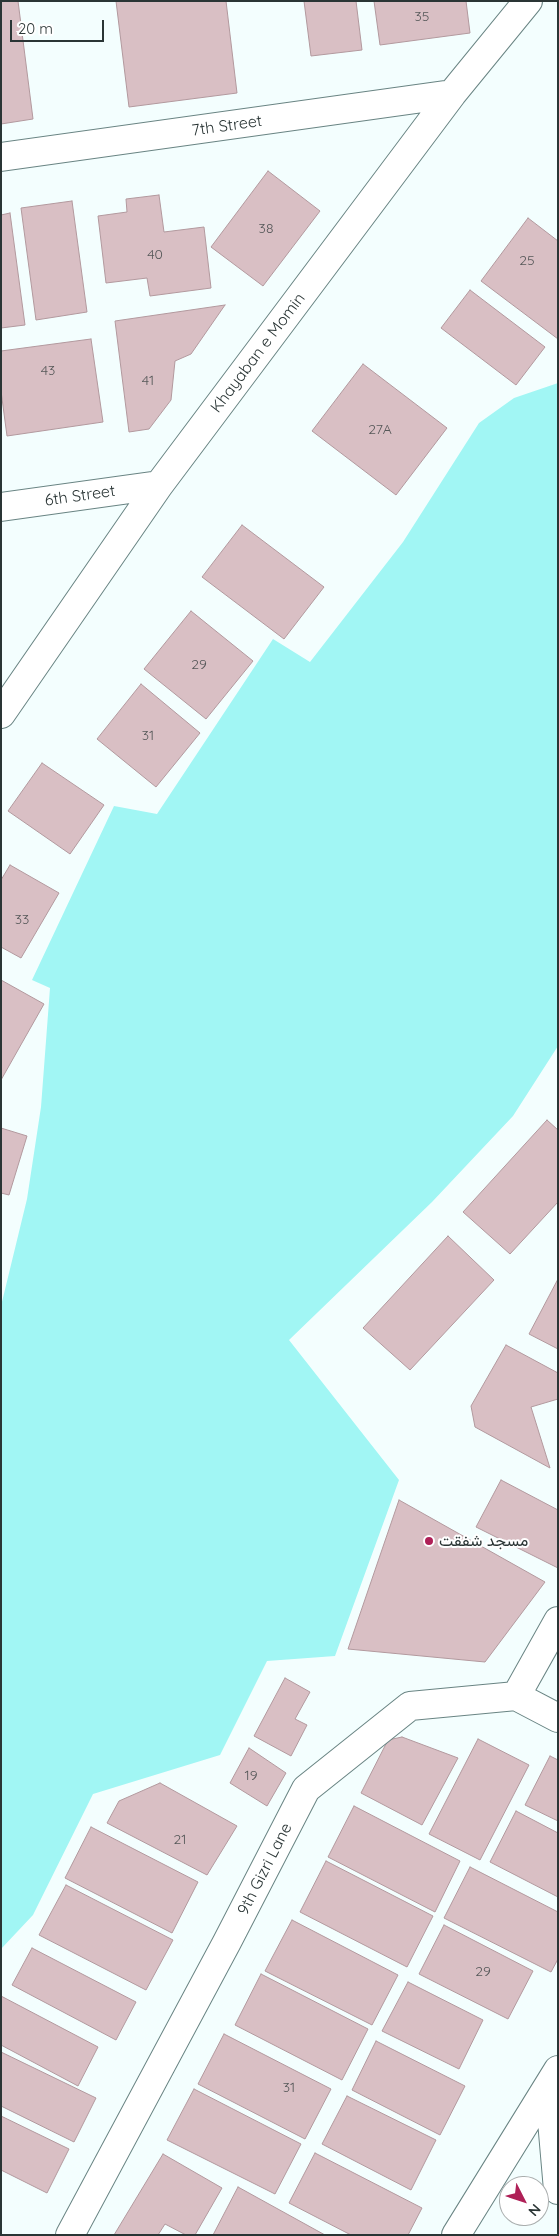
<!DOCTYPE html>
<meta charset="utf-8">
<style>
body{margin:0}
#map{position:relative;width:559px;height:2236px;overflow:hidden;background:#f3fefe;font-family:Quicksand,sans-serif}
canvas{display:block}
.frame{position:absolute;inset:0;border:2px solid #2a3535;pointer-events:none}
.north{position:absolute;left:499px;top:2176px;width:50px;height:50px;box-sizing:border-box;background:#fff;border:1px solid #aaaeae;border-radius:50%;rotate:131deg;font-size:14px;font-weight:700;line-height:20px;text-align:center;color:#2a3535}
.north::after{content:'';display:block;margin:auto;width:18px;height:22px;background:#af2057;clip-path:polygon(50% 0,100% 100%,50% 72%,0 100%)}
.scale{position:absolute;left:10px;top:20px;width:94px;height:22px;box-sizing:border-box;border:2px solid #2a3535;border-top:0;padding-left:6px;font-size:15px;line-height:18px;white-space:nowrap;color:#2a3535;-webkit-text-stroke:4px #fff;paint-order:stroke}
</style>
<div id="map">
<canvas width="559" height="2236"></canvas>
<div class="frame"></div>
<div class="north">N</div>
<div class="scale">20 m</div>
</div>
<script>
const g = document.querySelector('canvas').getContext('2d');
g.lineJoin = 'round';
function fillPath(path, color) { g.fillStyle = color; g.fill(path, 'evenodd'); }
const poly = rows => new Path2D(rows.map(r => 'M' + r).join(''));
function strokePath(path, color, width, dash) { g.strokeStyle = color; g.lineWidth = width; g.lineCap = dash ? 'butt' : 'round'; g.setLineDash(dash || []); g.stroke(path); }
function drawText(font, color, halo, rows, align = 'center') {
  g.font = font + ' Quicksand,Vazirmatn,sans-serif'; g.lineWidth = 4; g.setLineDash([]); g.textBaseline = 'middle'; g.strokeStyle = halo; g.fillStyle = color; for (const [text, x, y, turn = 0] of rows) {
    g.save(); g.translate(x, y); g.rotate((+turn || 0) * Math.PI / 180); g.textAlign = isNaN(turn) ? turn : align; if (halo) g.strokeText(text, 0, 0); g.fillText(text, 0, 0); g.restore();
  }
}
fillPath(poly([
 [558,383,558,1046,513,1116,432,1202,289,1340,399,1480,335,1656,267,1661,220,1755,93,1794,33,1915,1,1949,1,1306,27,1199,41,1107,50,988,32,980,114,806,157,814,273,639,310,662,403,542,479,423,514,398]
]), '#a1f6f4');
const building = poly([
 [1,1,18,1,33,119,1,124,1,1],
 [116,1,226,1,237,93,129,107,116,1],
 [304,1,356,1,362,50,311,56,304,1],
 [374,1,466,1,470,33,380,45,374,1],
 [268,171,320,211,263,286,211,247,268,171],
 [159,195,164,232,204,227,211,288,150,296,147,278,106,283,98,216,127,212,126,199,159,195],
 [72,201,87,312,36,320,21,208,72,201],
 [10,213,25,325,1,328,1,215,10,213],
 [528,218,558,241,558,339,481,281,528,218],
 [470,290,545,347,516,385,441,328,470,290],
 [225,305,191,354,175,361,171,400,149,429,129,432,115,321,225,305],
 [91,339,103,422,7,436,1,391,1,351,91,339],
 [363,364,447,428,396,495,312,431,363,364],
 [242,525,324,587,284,639,202,577,242,525],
 [191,611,253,661,206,719,144,669,191,611],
 [141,684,200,733,156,787,97,739,141,684],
 [42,763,104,805,70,854,8,811,42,763],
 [10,865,59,893,21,958,1,947,1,880,10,865],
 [1,980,44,1004,1,1080,1,980],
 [547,1120,558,1130,558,1202,510,1254,463,1212,547,1120],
 [1,1128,27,1136,9,1195,1,1193,1,1128],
 [448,1236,494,1280,410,1370,363,1328,448,1236],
 [558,1279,558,1349,529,1334,558,1279],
 [506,1345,558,1373,558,1399,531,1407,550,1468,475,1427,471,1406,506,1345],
 [501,1480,558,1510,558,1568,476,1527,501,1480],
 [399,1500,545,1582,485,1662,348,1649,399,1500],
 [285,1678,310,1692,295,1719,307,1725,291,1756,254,1736,285,1678],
 [402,1737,458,1758,422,1825,361,1793,388,1740,402,1737],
 [478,1739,529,1765,480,1860,429,1834,478,1739],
 [249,1748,286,1773,267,1806,230,1783,249,1748],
 [550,1756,558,1760,558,1821,525,1805,550,1756],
 [160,1783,237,1826,207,1875,107,1823,119,1801,160,1783],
 [354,1806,460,1861,435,1912,328,1857,354,1806],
 [516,1811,558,1833,558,1897,490,1862,516,1811],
 [91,1827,198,1882,172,1933,65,1878,91,1827],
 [326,1861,433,1916,407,1967,300,1912,326,1861],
 [470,1867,558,1912,558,1959,551,1972,444,1918,470,1867],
 [66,1885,173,1940,146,1990,39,1935,66,1885],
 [292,1920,398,1975,372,2025,265,1971,292,1920],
 [444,1925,533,1971,508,2019,419,1974,444,1925],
 [32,1948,136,2002,116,2040,12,1985,32,1948],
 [261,1974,368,2029,342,2080,235,2025,261,1974],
 [408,1982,483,2020,459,2069,382,2031,408,1982],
 [1,1996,98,2047,78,2086,1,2045,1,1996],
 [224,2034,331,2089,305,2139,198,2084,224,2034],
 [376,2041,465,2086,440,2135,352,2090,376,2041],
 [1,2052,96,2098,74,2142,1,2106,1,2052],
 [194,2089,301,2144,275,2194,167,2140,194,2089],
 [347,2096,436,2140,411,2190,322,2144,347,2096],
 [1,2116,69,2149,47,2193,1,2170,1,2116],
 [315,2153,422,2208,408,2235,351,2235,289,2203,315,2153],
 [163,2154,222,2188,195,2235,186,2235,165,2224,158,2235,114,2235,163,2154],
 [238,2187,325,2235,213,2235,238,2187]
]);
fillPath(building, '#d9bfc4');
strokePath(building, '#b2999e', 1);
const minor = poly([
 [1,157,452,94],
 [1,507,159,485],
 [1,714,159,485,452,94,528,1],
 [516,1696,558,1621],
 [516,1696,558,1718],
 [549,2086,558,2190],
 [70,2235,227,1942,306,1789,410,1706,516,1696],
 [456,2235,558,2070]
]);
strokePath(minor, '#698483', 30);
strokePath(minor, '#fff', 28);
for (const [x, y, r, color] of [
 [429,1541,5,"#af2057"]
]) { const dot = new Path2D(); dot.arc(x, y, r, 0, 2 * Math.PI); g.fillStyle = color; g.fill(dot); strokePath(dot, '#fff', 2); }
drawText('14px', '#565859', null, [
 ["35",422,17],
 ["38",266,229],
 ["40",155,255],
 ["25",527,261],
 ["43",48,371],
 ["41",148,381],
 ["27A",380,430],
 ["29",199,665],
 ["31",148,736],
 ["33",22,920],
 ["19",251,1776],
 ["21",180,1840],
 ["29",483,1972],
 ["31",289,2088]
]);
drawText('16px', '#2a3535', '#fff', [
 ["7th Street",227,126,-8],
 ["Khayaban e Momin",258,353,-53],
 ["6th Street",80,496,-8],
 ["9th Gizri Lane",265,1869,-63]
]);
drawText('16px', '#2a3535', '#fff', [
 ["مسجد شفقت",439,1541]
], 'left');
</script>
